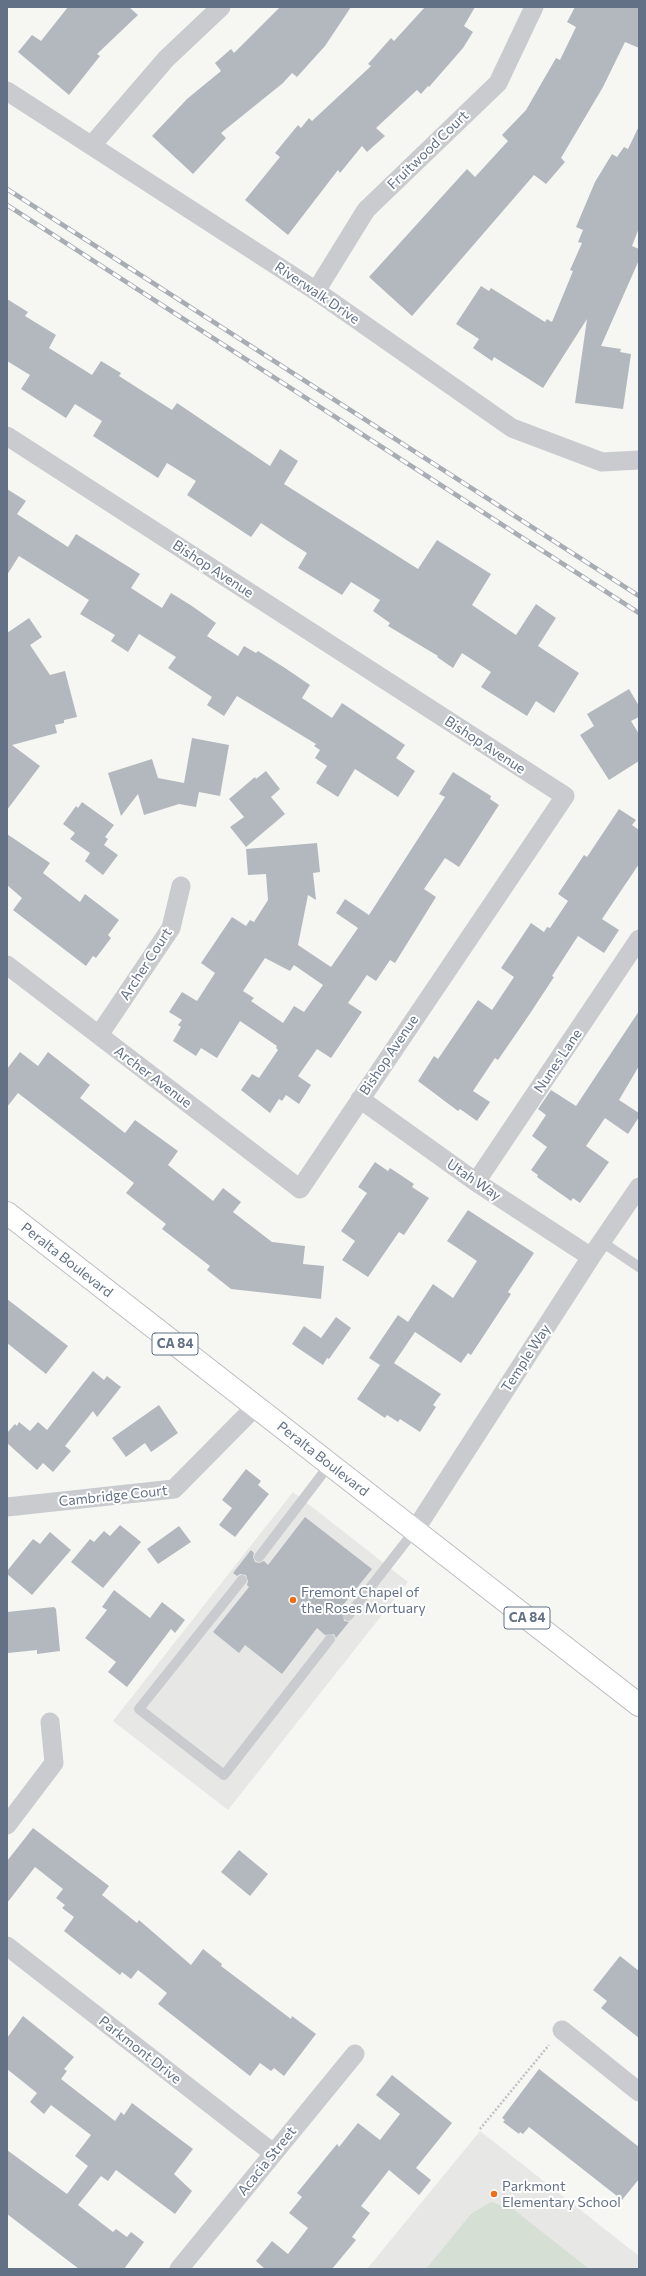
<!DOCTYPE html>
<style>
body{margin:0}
#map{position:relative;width:646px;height:2276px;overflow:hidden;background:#f6f7f3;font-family:Commissioner,sans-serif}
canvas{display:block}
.frame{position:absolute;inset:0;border:8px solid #637186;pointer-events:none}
</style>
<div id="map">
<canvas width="646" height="2276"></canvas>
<div class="frame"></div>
</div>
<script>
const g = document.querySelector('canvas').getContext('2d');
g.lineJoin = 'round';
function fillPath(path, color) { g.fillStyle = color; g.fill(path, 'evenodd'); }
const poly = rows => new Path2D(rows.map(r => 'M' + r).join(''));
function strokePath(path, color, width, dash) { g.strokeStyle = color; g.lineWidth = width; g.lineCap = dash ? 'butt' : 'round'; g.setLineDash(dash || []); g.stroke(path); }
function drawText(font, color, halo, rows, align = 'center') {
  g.font = font + ' Commissioner,sans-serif'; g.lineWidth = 4; g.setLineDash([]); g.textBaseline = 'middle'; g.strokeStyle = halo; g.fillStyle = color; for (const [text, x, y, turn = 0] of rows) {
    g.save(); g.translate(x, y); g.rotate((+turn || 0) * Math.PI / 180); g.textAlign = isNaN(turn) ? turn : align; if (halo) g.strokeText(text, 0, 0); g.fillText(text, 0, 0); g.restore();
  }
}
fillPath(poly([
 [293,1492,408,1582,228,1810,113,1721],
 [480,2131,639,2256,639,2269,367,2269]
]), '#e7e7e6');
fillPath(poly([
 [491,2202,513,2209,589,2269,426,2269,471,2214]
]), '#d6dfd4');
fillPath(poly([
 [68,7,129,7,138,15,97,54,100,56,69,95,18,52,32,35,41,41],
 [280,7,351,7,325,46,297,77,292,73,283,83,221,133,226,138,193,174,152,136,187,99,221,71,215,63,231,49,234,53],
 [425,7,475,7,464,26,473,32,463,48,429,87,428,86,421,94,417,90,376,128,385,136,367,152,362,146,340,173,338,170,288,235,245,200,280,157,275,153,298,125,301,128,309,118,312,121,371,66,368,64,391,38,394,41],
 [575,7,639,7,639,48,625,42,603,87,561,158,565,162,546,184,534,175,412,316,369,277,467,169,475,177,508,141,502,135,526,110,556,58,560,60,576,27,567,22],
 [639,126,639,228,632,246,639,249,639,260,601,346,621,349,620,352,631,354,623,409,575,403,587,319,543,388,494,357,492,361,473,348,479,339,456,324,481,286,489,291,491,288,545,322,547,319,552,322,573,271,570,270,582,243,578,242,583,230,576,227,595,182,612,154,617,157,624,147,628,149],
 [7,299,28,312,25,316,56,335,49,348,92,375,101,361,121,373,119,376,172,410,177,403,270,466,280,449,298,461,284,484,418,569,437,540,491,574,472,605,516,635,536,604,556,618,538,646,579,673,554,713,536,701,527,716,481,687,491,672,462,653,453,668,437,657,438,656,388,626,390,623,373,611,380,600,351,582,342,595,298,568,307,553,288,541,261,523,251,537,187,495,196,481,167,463,158,478,93,436,102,421,75,404,66,418,21,389,30,375,7,361],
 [7,489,26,501,17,514,68,547,76,534,140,574,131,588,162,608,171,593,192,606,216,623,207,636,238,656,244,646,256,653,258,651,285,668,310,685,302,698,332,718,342,703,405,745,396,758,415,771,398,797,355,769,338,797,316,783,327,766,315,758,320,750,314,746,316,744,237,696,224,716,207,705,212,697,168,668,176,657,139,634,128,652,111,641,115,635,80,614,89,600,19,556,7,575],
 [29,618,42,637,30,645,50,675,65,671,77,717,64,720,64,723,55,725,57,733,12,745,40,766,7,810,7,633],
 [629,689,639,706,639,717,631,721,639,734,639,761,609,780,580,735,594,726,587,714],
 [192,738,229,745,220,796,199,792,196,807,179,804,144,815,138,794,121,816,108,773,152,759,158,778,184,783],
 [266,771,280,789,271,797,285,814,246,847,230,827,244,817,229,799,255,777,256,779],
 [453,772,491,796,490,799,499,805,459,867,445,858,424,889,436,897,395,963,390,960,376,981,367,975,348,1003,362,1012,331,1058,317,1049,298,1076,311,1085,299,1104,286,1095,282,1101,279,1099,270,1113,241,1090,252,1074,259,1078,278,1050,276,1048,277,1046,240,1021,217,1058,201,1048,196,1056,173,1041,181,1027,178,1025,182,1020,169,1012,182,992,197,1001,215,973,201,963,232,917,246,926,250,920,254,922,268,900,266,874,248,875,246,849,317,843,320,872,313,873,316,900,308,895,298,945,331,967,358,928,336,913,345,899,369,915,445,797,439,794],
 [265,958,290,971,294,965,323,985,304,1012,294,1006,283,1023,251,1001,254,998,243,991],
 [82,802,114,825,105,837,108,839,104,845,118,855,103,875,85,861,90,853,70,839,75,833,63,824,76,806,78,808],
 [619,809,636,820,632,825,639,830,639,864,602,919,619,930,604,953,578,936,552,976,554,977,529,1015,498,1060,495,1058,473,1091,490,1102,477,1121,460,1109,458,1111,418,1081,434,1056,438,1059,478,1000,492,1010,514,977,501,968,531,923,544,932,547,927,550,928,568,901,558,894,584,855,587,857],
 [7,834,50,863,43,873,80,902,85,894,119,920,108,935,111,938,96,958,93,956,86,966,13,910,22,898,7,885],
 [639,1011,639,1066,619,1100,639,1113,639,1117,628,1134,605,1118,586,1146,609,1162,580,1203,573,1198,571,1201,537,1177,538,1175,531,1170,547,1147,532,1136,546,1115,538,1109,551,1090,576,1106],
 [20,1052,38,1066,48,1052,90,1085,80,1098,125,1133,135,1120,178,1151,168,1165,213,1201,223,1188,241,1202,233,1212,272,1242,305,1246,303,1264,324,1266,321,1299,231,1289,207,1270,210,1266,162,1229,166,1224,126,1193,134,1183,18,1093,7,1107,7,1069],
 [375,1162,388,1171,390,1168,414,1184,412,1187,429,1198,404,1235,399,1232,368,1277,342,1260,355,1241,341,1231,367,1193,358,1187],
 [468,1210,534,1253,508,1292,511,1294,471,1355,468,1353,461,1363,415,1332,394,1363,441,1394,433,1405,436,1407,420,1432,400,1419,398,1422,387,1415,385,1418,357,1399,380,1365,369,1358,398,1315,408,1322,433,1284,453,1298,477,1261,447,1241],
 [7,1299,68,1346,46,1374,7,1343],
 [336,1317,351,1328,329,1359,327,1358,323,1365,292,1344,304,1326,321,1338],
 [93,1371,104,1380,107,1376,121,1387,97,1417,93,1411,65,1446,71,1451,53,1472,43,1463,37,1470,7,1443,7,1433,15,1424,17,1426,19,1422,30,1431,38,1422,47,1430],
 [159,1405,178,1433,151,1452,145,1443,126,1457,112,1438],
 [246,1469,261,1481,258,1485,269,1494,235,1537,219,1525,232,1508,222,1500],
 [305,1517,372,1569,339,1610,343,1612,344,1621,349,1622,336,1638,334,1634,325,1635,317,1628,282,1674,245,1645,239,1653,213,1632,249,1587,247,1585,248,1581,246,1575,240,1574,237,1576,233,1573,251,1550,254,1553,253,1557,255,1562,259,1563,264,1561,268,1565],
 [120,1525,141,1542,103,1588,71,1562,90,1539,94,1542,104,1531,110,1536],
 [179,1526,191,1542,158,1564,147,1549],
 [50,1532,71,1550,32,1595,7,1574,7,1571,33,1539,40,1544],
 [114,1590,150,1618,162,1602,185,1620,175,1633,171,1629,127,1687,108,1672,116,1662,85,1638,107,1610,102,1607],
 [54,1607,56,1609,60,1651,37,1654,37,1650,8,1653,7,1612],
 [33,1828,109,1886,102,1895,137,1923,139,1920,191,1965,203,1949,222,1964,221,1966,291,2019,292,2016,316,2034,284,2076,274,2068,271,2071,260,2063,250,2076,158,2004,167,1993,138,1970,131,1979,122,1972,120,1975,64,1931,74,1917,62,1908,65,1905,56,1898,63,1889,35,1867,7,1903,7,1861],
 [239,1850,268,1874,250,1896,221,1872],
 [620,1956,639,1971,639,2038,601,2008,607,2001,593,1990],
 [23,2016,74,2057,64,2069,67,2071,61,2079,115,2121,121,2112,124,2115,132,2103,193,2149,174,2174,192,2191,175,2214,116,2170,108,2181,101,2176,78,2205,113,2232,116,2229,127,2237,131,2232,144,2242,124,2269,79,2269,7,2214,7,2150,67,2194,88,2166,75,2156,91,2135,51,2105,44,2114,30,2102,37,2093,7,2069,7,2038],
 [539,2069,639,2147,639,2179,622,2200,529,2127,523,2134,520,2132,519,2134,503,2122,505,2120,502,2118],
 [392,2075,452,2123,416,2168,431,2180,419,2195,389,2170,361,2206,370,2213,352,2237,356,2240,332,2269,265,2269,256,2261,272,2241,288,2254,308,2228,289,2213,302,2197,297,2193,337,2144,339,2147,358,2123,380,2140,400,2114,376,2095]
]), '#b3b8bf');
const primary = poly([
 [7,1213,639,1705]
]);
strokePath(primary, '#b9bcc0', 24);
strokePath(poly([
 [480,2129,549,2045]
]), '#bfc1c4', 2.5, [2, 2]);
strokePath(poly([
 [602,1242,639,1267],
 [259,1557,330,1464],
 [242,1580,139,1709,224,1775,330,1639],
 [348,1616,415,1530]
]), '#c9cbcf', 10);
strokePath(poly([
 [7,91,316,291,512,428,602,462,639,460],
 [92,145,166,59,221,7],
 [316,291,366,210,498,83,534,7],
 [7,436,565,796,300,1189,7,965],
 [99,1035,171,928,181,886],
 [360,1099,476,1182,591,1257],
 [476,1182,639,939],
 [7,1507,174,1489,256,1406],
 [415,1530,591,1257,639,1187],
 [7,1825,54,1763,50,1722],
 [7,1946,273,2153],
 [562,2030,639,2092],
 [179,2269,355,2054]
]), '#c9cbcf', 19);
strokePath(primary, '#fff', 22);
const rail = poly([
 [7,189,639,596],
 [7,205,639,613]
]);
strokePath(rail, '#a8acb3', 4.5);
strokePath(rail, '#fff', 3, [9]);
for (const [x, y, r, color] of [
 [293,1600,4,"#ef6e1a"],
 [494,2194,4,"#ef6e1a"]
]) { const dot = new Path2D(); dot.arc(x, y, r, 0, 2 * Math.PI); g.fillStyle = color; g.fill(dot); strokePath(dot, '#fff', 1.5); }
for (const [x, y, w] of [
 [175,1344,46],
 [527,1618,46]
]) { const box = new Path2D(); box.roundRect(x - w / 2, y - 11, w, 22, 3); g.fillStyle = '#fff'; g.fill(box); strokePath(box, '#637186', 1); }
drawText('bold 13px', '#637186', null, [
 ["CA 84",175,1344],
 ["CA 84",527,1618]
]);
drawText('14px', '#637186', '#fff', [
 ["Fruitwood Court",428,150,-44],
 ["Riverwalk Drive",317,293,34],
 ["Bishop Avenue",213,569,33],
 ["Bishop Avenue",485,745,33],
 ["Archer Court",146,964,-57],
 ["Bishop Avenue",389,1055,-56],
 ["Nunes Lane",558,1061,-56],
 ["Archer Avenue",153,1077,37],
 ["Utah Way",474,1180,34],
 ["Peralta Boulevard",67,1260,38],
 ["Temple Way",526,1358,-57],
 ["Peralta Boulevard",323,1459,38],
 ["Cambridge Court",113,1496,-6],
 ["Parkmont Drive",140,2050,38],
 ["Acacia Street",267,2161,-51]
]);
drawText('14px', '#637186', '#fff', [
 ["Fremont Chapel of",301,1592],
 ["the Roses Mortuary",301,1608],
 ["Parkmont",502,2186],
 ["Elementary School",502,2202]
], 'left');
</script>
